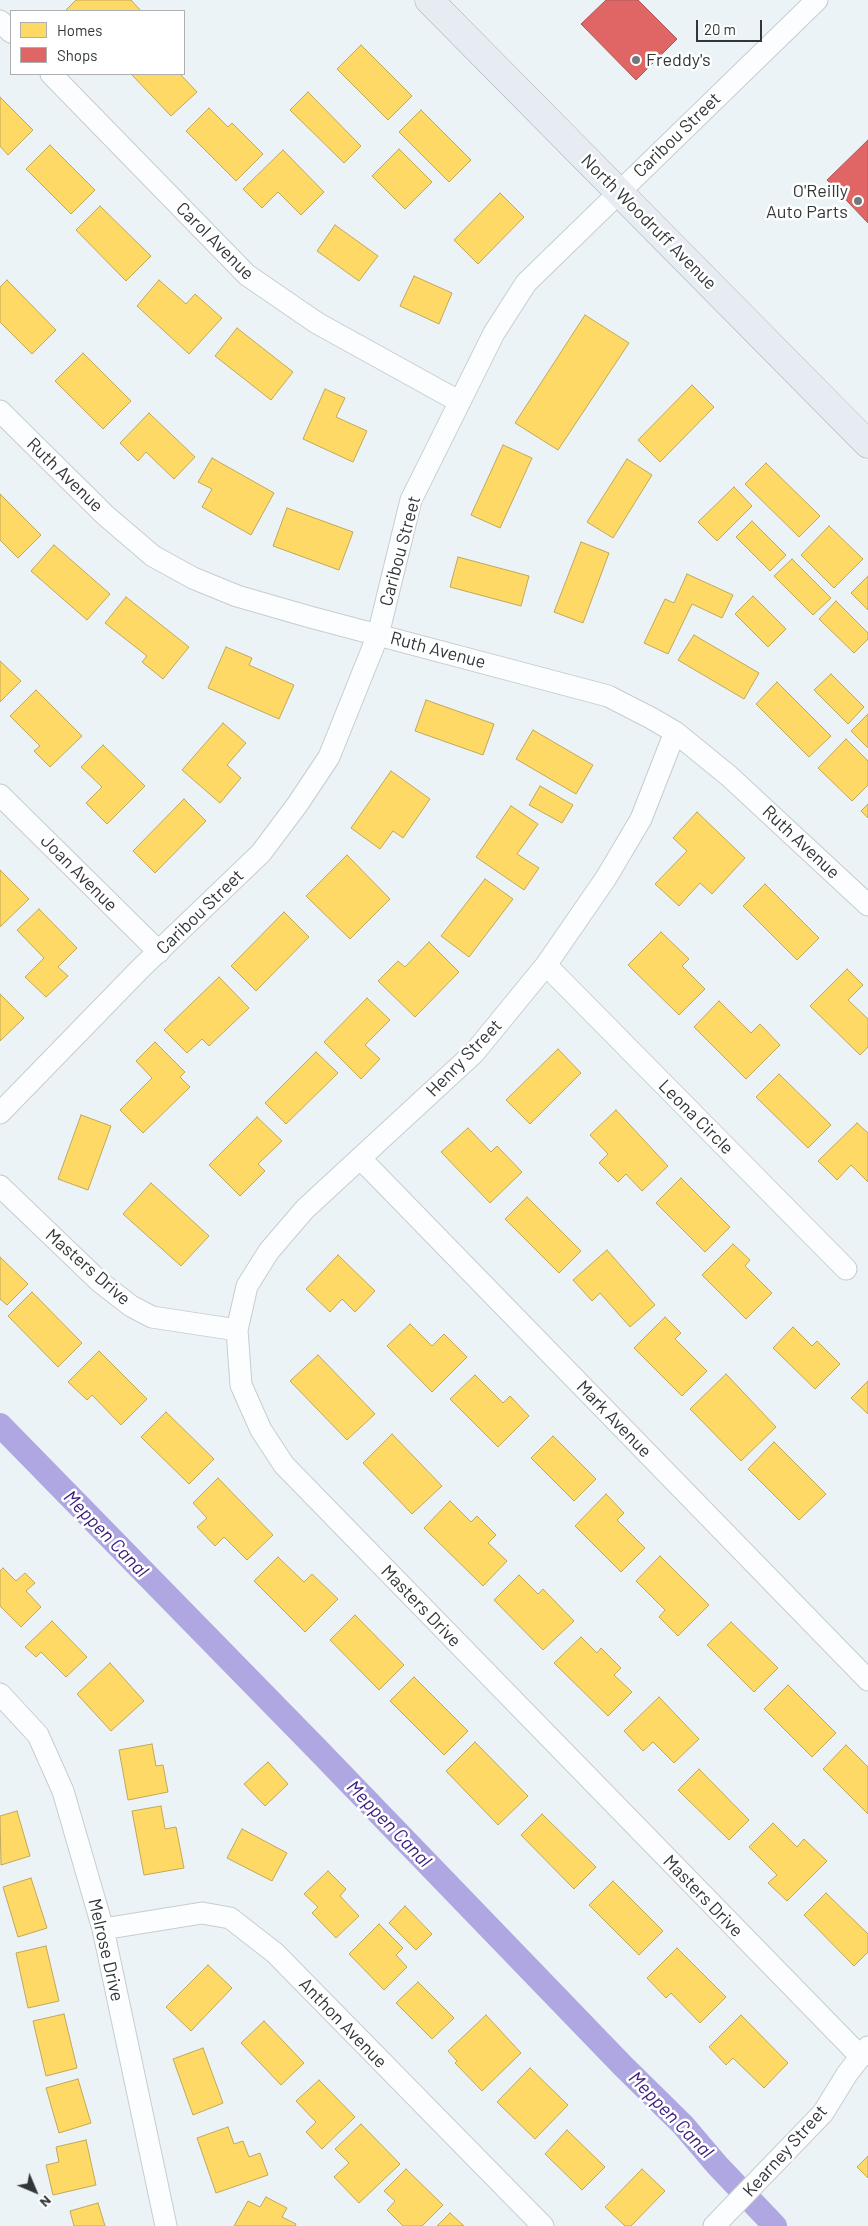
<!DOCTYPE html>
<style>
body{margin:0}
#map{position:relative;width:868px;height:2226px;overflow:hidden;background:#ebf3f6;font-family:Barlow,sans-serif}
canvas{display:block}
.legend{position:absolute;left:10px;top:10px;width:175px;height:65px;box-sizing:border-box;background:#fff;border:1px solid #adafb0;margin:0;padding:6px 9px;list-style:none;font-size:15px;color:#313739}
.legend li{display:flex;align-items:center;gap:10px;height:25px}
.legend b{width:25px;border:1px solid #adafb0}
.north{position:absolute;left:10px;top:2166px;width:50px;height:50px;-webkit-text-stroke:4px #fff;paint-order:stroke;rotate:135deg;font-size:14px;font-weight:700;line-height:20px;text-align:center;color:#313739}
.north::after{content:'';display:block;margin:auto;width:18px;height:22px;background:#313739;clip-path:polygon(50% 0,100% 100%,50% 72%,0 100%)}
.scale{position:absolute;left:696px;top:20px;width:66px;height:22px;box-sizing:border-box;border:2px solid #313739;border-top:0;padding-left:6px;font-size:15px;line-height:18px;white-space:nowrap;color:#313739;-webkit-text-stroke:4px #fff;paint-order:stroke}
</style>
<div id="map">
<canvas width="868" height="2226"></canvas>
<ul class="legend">
<li><b style="height:14px;background:#ffd966"></b>Homes</li>
<li><b style="height:14px;background:#e06666"></b>Shops</li>
</ul>
<div class="north">N</div>
<div class="scale">20 m</div>
</div>
<script>
const g = document.querySelector('canvas').getContext('2d');
g.lineJoin = 'round';
function fillPath(path, color) { g.fillStyle = color; g.fill(path, 'evenodd'); }
const poly = rows => new Path2D(rows.map(r => 'M' + r).join(''));
function strokePath(path, color, width, dash) { g.strokeStyle = color; g.lineWidth = width; g.lineCap = dash ? 'butt' : 'round'; g.setLineDash(dash || []); g.stroke(path); }
function drawText(font, color, halo, rows, align = 'center') {
  g.font = font + ' Barlow,sans-serif'; g.lineWidth = 5; g.setLineDash([]); g.textBaseline = 'middle'; g.strokeStyle = halo; g.fillStyle = color; for (const [text, x, y, turn = 0] of rows) {
    g.save(); g.translate(x, y); g.rotate((+turn || 0) * Math.PI / 180); g.textAlign = isNaN(turn) ? turn : align; if (halo) g.strokeText(text, 0, 0); g.fillText(text, 0, 0); g.restore();
  }
}
const homes = poly([
 [76,0,131,0,141,11,65,11,76,0],
 [361,45,412,96,388,120,337,69,361,45],
 [131,74,180,74,197,92,171,116,131,74],
 [308,92,361,146,344,163,290,110,308,92],
 [0,97,33,130,8,155,0,146,0,97],
 [209,108,228,127,232,123,263,154,236,181,186,131,209,108],
 [421,110,471,160,449,182,399,132,421,110],
 [50,145,95,190,71,214,26,169,50,145],
 [399,149,432,182,405,209,372,176,399,149],
 [283,150,324,192,301,215,278,192,262,208,243,189,283,150],
 [500,193,524,217,478,264,454,240,500,193],
 [100,206,151,256,126,281,76,230,100,206],
 [335,225,378,256,359,281,317,251,335,225],
 [414,276,452,293,439,324,400,306,414,276],
 [7,280,56,330,32,354,0,322,0,287,7,280],
 [159,280,186,304,195,294,222,318,189,354,137,306,159,280],
 [585,315,629,343,558,450,515,423,585,315],
 [237,328,293,372,271,400,215,356,237,328],
 [83,353,131,401,103,429,55,381,83,353],
 [692,385,714,407,660,462,638,440,692,385],
 [325,389,345,398,336,417,367,431,353,462,303,439,325,389],
 [149,413,195,457,174,479,146,452,138,461,120,443,149,413],
 [503,445,532,458,500,528,471,515,503,445],
 [212,458,274,493,251,535,202,507,212,489,198,482,212,458],
 [627,459,652,475,613,538,587,522,627,459],
 [766,463,820,516,799,537,745,484,766,463],
 [734,487,752,506,717,541,698,522,734,487],
 [0,494,41,535,18,558,0,540,0,494],
 [287,508,353,532,339,570,273,546,287,508],
 [752,521,786,555,770,571,736,537,752,521],
 [829,526,863,559,834,588,801,555,829,526],
 [581,542,609,553,583,623,554,612,581,542],
 [54,545,110,594,87,620,31,571,54,545],
 [458,557,529,576,521,606,450,587,458,557],
 [792,559,831,598,813,615,774,576,792,559],
 [687,574,733,595,722,618,692,604,668,654,644,643,665,599,674,603,687,574],
 [868,576,868,610,851,593,868,576],
 [753,596,786,629,768,647,735,614,753,596],
 [126,597,189,647,163,679,142,662,147,656,105,623,126,597],
 [836,601,868,633,868,639,854,653,819,619,836,601],
 [694,635,759,673,744,699,678,660,694,635],
 [226,647,252,658,249,665,294,685,279,719,208,688,226,647],
 [0,661,21,681,0,702,0,661],
 [831,674,864,707,848,724,814,690,831,674],
 [777,682,831,736,809,757,756,704,777,682],
 [36,690,82,736,50,767,34,751,40,746,10,716,36,690],
 [426,700,494,724,483,755,415,731,426,700],
 [868,714,868,748,851,731,868,714],
 [223,723,246,743,227,765,241,778,220,803,182,770,223,723],
 [533,730,593,765,576,794,516,759,533,730],
 [846,739,868,761,868,785,852,801,818,768,846,739],
 [103,745,145,786,107,824,86,803,102,787,81,767,103,745],
 [391,771,430,799,403,838,393,831,380,849,351,828,391,771],
 [540,786,573,805,562,823,529,805,540,786],
 [184,799,206,821,155,873,133,851,184,799],
 [868,804,868,818,861,811,868,804],
 [511,806,538,824,517,854,539,868,524,890,476,857,511,806],
 [697,812,745,858,712,894,700,883,679,906,655,884,687,851,673,838,697,812],
 [347,855,390,899,350,939,306,896,347,855],
 [0,870,29,899,0,927,0,870],
 [485,879,513,899,469,957,441,936,485,879],
 [765,884,819,938,797,960,743,906,765,884],
 [39,909,77,948,58,967,68,976,46,997,25,977,44,958,17,930,39,909],
 [284,912,309,937,256,991,231,966,284,912],
 [661,932,689,959,682,966,705,989,679,1015,628,965,661,932],
 [429,942,459,972,415,1017,378,981,398,961,405,967,429,942],
 [847,969,863,985,848,1000,868,1019,868,1047,860,1055,810,1006,847,969],
 [219,977,249,1008,209,1046,202,1039,187,1053,164,1030,219,977],
 [0,994,24,1018,0,1041,0,994],
 [367,998,390,1020,365,1045,380,1059,361,1079,324,1042,367,998],
 [719,1001,751,1033,760,1024,780,1045,746,1079,694,1027,719,1001],
 [155,1042,185,1072,180,1077,190,1087,143,1133,120,1110,152,1078,136,1061,155,1042],
 [558,1049,581,1073,530,1124,506,1100,558,1049],
 [316,1052,338,1073,286,1124,265,1103,316,1052],
 [779,1074,831,1125,808,1148,756,1097,779,1074],
 [616,1110,668,1166,642,1191,626,1174,618,1182,599,1163,608,1154,590,1135,616,1110],
 [81,1115,111,1126,88,1190,58,1179,81,1115],
 [257,1117,282,1141,258,1164,265,1171,240,1196,209,1165,257,1117],
 [857,1123,868,1133,868,1182,851,1165,837,1180,818,1161,857,1123],
 [468,1128,491,1152,497,1146,522,1172,490,1203,441,1152,468,1128],
 [681,1178,730,1227,705,1252,656,1203,681,1178],
 [151,1183,209,1236,181,1266,123,1214,151,1183],
 [527,1197,581,1251,559,1273,505,1219,527,1197],
 [733,1244,750,1260,745,1266,772,1293,746,1319,702,1275,733,1244],
 [607,1250,655,1305,630,1327,600,1293,592,1301,573,1280,607,1250],
 [338,1255,375,1291,355,1312,342,1299,330,1312,306,1289,338,1255],
 [0,1257,28,1284,7,1305,0,1299,0,1257],
 [32,1292,82,1343,58,1367,8,1316,32,1292],
 [665,1317,681,1333,675,1339,707,1371,682,1396,634,1348,665,1317],
 [410,1324,432,1346,444,1334,467,1357,432,1392,387,1346,410,1324],
 [793,1327,812,1346,817,1341,840,1364,815,1389,773,1348,793,1327],
 [99,1351,147,1399,121,1425,92,1395,87,1400,68,1382,99,1351],
 [318,1355,375,1414,347,1440,290,1381,318,1355],
 [726,1374,776,1427,741,1461,690,1409,726,1374],
 [475,1375,503,1403,510,1396,529,1416,498,1447,450,1399,475,1375],
 [868,1381,868,1414,851,1398,868,1381],
 [166,1412,214,1459,189,1484,141,1437,166,1412],
 [392,1434,442,1486,412,1514,363,1463,392,1434],
 [553,1436,596,1479,574,1501,531,1458,553,1436],
 [774,1442,826,1494,799,1520,748,1469,774,1442],
 [218,1478,273,1535,247,1560,224,1537,215,1546,197,1527,207,1518,193,1503,218,1478],
 [606,1494,624,1513,617,1520,645,1548,621,1572,575,1526,606,1494],
 [450,1501,471,1522,477,1516,496,1535,488,1543,507,1561,483,1586,424,1528,450,1501],
 [660,1556,709,1605,678,1636,659,1617,665,1610,636,1581,660,1556],
 [278,1557,304,1582,312,1574,338,1599,305,1632,254,1581,278,1557],
 [3,1568,16,1581,25,1573,35,1583,26,1591,41,1607,21,1627,0,1606,0,1571,3,1568],
 [519,1575,538,1594,543,1589,574,1621,543,1650,494,1600,519,1575],
 [355,1615,404,1665,379,1690,330,1640,355,1615],
 [52,1621,87,1657,66,1677,41,1652,36,1657,25,1647,52,1621],
 [731,1622,778,1668,754,1692,707,1645,731,1622],
 [581,1637,597,1653,601,1648,621,1668,614,1675,632,1692,608,1716,554,1663,581,1637],
 [110,1663,144,1701,111,1731,77,1694,110,1663],
 [414,1677,468,1731,444,1755,390,1701,414,1677],
 [788,1685,836,1733,812,1757,764,1709,788,1685],
 [659,1697,699,1739,674,1763,653,1742,643,1751,624,1731,659,1697],
 [475,1742,528,1796,498,1825,446,1771,475,1742],
 [152,1744,156,1766,163,1765,168,1792,128,1800,119,1750,152,1744],
 [846,1745,868,1767,868,1814,823,1769,846,1745],
 [268,1762,288,1784,265,1806,244,1784,268,1762],
 [699,1769,749,1820,729,1840,678,1790,699,1769],
 [161,1806,165,1829,176,1827,184,1868,144,1875,132,1811,161,1806],
 [17,1811,30,1856,1,1865,0,1816,17,1811],
 [542,1814,596,1867,574,1889,521,1835,542,1814],
 [773,1823,797,1847,804,1839,827,1861,787,1901,768,1883,777,1875,749,1847,773,1823],
 [242,1829,287,1853,272,1881,227,1858,242,1829],
 [328,1871,346,1889,340,1896,359,1916,336,1938,312,1913,318,1907,304,1894,328,1871],
 [31,1878,47,1928,18,1937,3,1887,31,1878],
 [613,1881,663,1931,639,1955,589,1905,613,1881],
 [826,1893,868,1934,868,1952,854,1966,804,1915,826,1893],
 [405,1906,432,1934,416,1950,389,1923,405,1906],
 [379,1924,403,1948,396,1955,407,1967,384,1990,349,1954,379,1924],
 [46,1946,59,2001,28,2008,16,1953,46,1946],
 [677,1948,726,1997,700,2023,671,1993,666,1998,647,1978,677,1948],
 [208,1965,232,1988,191,2031,166,2007,208,1965],
 [418,1982,454,2018,432,2039,396,2003,418,1982],
 [64,2014,77,2068,46,2076,33,2021,64,2014],
 [486,2015,521,2053,482,2091,455,2063,457,2061,448,2051,486,2015],
 [741,2015,788,2063,764,2088,733,2058,726,2065,709,2047,741,2015],
 [264,2021,304,2063,281,2085,241,2043,264,2021],
 [203,2048,223,2103,193,2115,173,2059,203,2048],
 [530,2068,568,2105,535,2139,497,2102,530,2068],
 [78,2079,91,2123,59,2133,46,2088,78,2079],
 [319,2080,355,2117,322,2149,306,2132,316,2122,296,2101,319,2080],
 [361,2124,400,2164,359,2203,334,2177,349,2163,335,2149,361,2124],
 [228,2127,234,2144,243,2141,249,2157,260,2153,268,2175,216,2193,197,2138,228,2127],
 [567,2130,605,2167,582,2190,545,2154,567,2130],
 [86,2140,96,2185,53,2195,46,2165,59,2162,56,2147,86,2140],
 [868,2156,868,2178,857,2167,868,2156],
 [406,2169,443,2205,422,2226,403,2226,387,2210,395,2201,384,2191,406,2169],
 [642,2169,665,2191,631,2226,625,2226,605,2207,642,2169],
 [266,2197,287,2208,282,2217,296,2224,295,2226,234,2226,248,2201,260,2207,266,2197],
 [98,2203,105,2226,74,2226,70,2211,98,2203],
 [450,2213,464,2226,437,2226,450,2213]
]);
fillPath(homes, '#ffd966');
strokePath(homes, '#c1a858', 1);
const shops = poly([
 [606,0,638,0,677,39,636,80,581,24,606,0],
 [868,140,868,223,827,180,868,140]
]);
fillPath(shops, '#e06666');
strokePath(shops, '#ac5858', 1);
strokePath(poly([
 [0,1425,317,1749,623,2066,683,2125,717,2165,775,2226]
]), '#afa7e2', 24);
const minor = poly([
 [0,21,11,32],
 [51,74,247,275,317,323,460,402],
 [0,411,105,515,153,556,193,578,237,596,310,617,608,696,651,718,675,732,729,776,868,905],
 [675,732,641,819,606,878,546,965,474,1053,305,1209,269,1251,247,1286,237,1330,241,1385,261,1430,284,1465,861,2057],
 [0,795,159,952],
 [546,965,846,1269],
 [0,1113,141,968,261,853,297,805,329,757,378,635,411,500,494,333,526,283,817,0],
 [360,1158,868,1680],
 [0,1186,100,1282,131,1306,152,1317,237,1330],
 [0,1694,38,1735,63,1791,103,1929,166,2226],
 [103,1929,202,1913,230,1918,275,1953,543,2226],
 [714,2226,823,2113,847,2074,868,2047]
]);
const primary = poly([
 [429,0,868,444]
]);
strokePath(minor, '#c7cdcf', 23);
strokePath(primary, '#aab4bf', 29);
strokePath(minor, '#fcfdfe', 21);
strokePath(primary, '#e7ecf2', 28);
for (const [x, y, r, color] of [
 [636,60,5,"#72797b"],
 [858,201,5,"#72797b"]
]) { const dot = new Path2D(); dot.arc(x, y, r, 0, 2 * Math.PI); g.fillStyle = color; g.fill(dot); strokePath(dot, '#fff', 2); }
drawText('18px', '#313739', '#fff', [
 ["Freddy's",646,60],
 ["O'Reilly",848,191,"right"],
 ["Auto Parts",848,212,"right"]
], 'left');
drawText('18px', '#313739', '#fff', [
 ["Caribou Street",677,135,-44],
 ["North Woodruff Avenue",649,222,45],
 ["Carol Avenue",215,241,45],
 ["Ruth Avenue",65,475,44],
 ["Caribou Street",400,551,-75],
 ["Ruth Avenue",438,650,15],
 ["Ruth Avenue",801,842,43],
 ["Joan Avenue",79,873,45],
 ["Caribou Street",200,912,-44],
 ["Henry Street",464,1058,-46],
 ["Leona Circle",696,1117,45],
 ["Masters Drive",88,1267,41],
 ["Mark Avenue",614,1419,46],
 ["Masters Drive",421,1606,46],
 ["Masters Drive",703,1896,46],
 ["Melrose Drive",106,1950,77],
 ["Anthon Avenue",343,2023,46],
 ["Kearney Street",785,2151,-48]
]);
drawText('italic 19px', '#3b1b7d', '#fff', [
 ["Meppen Canal",106,1534,46],
 ["Meppen Canal",389,1824,46],
 ["Meppen Canal",671,2115,46]
]);
</script>
